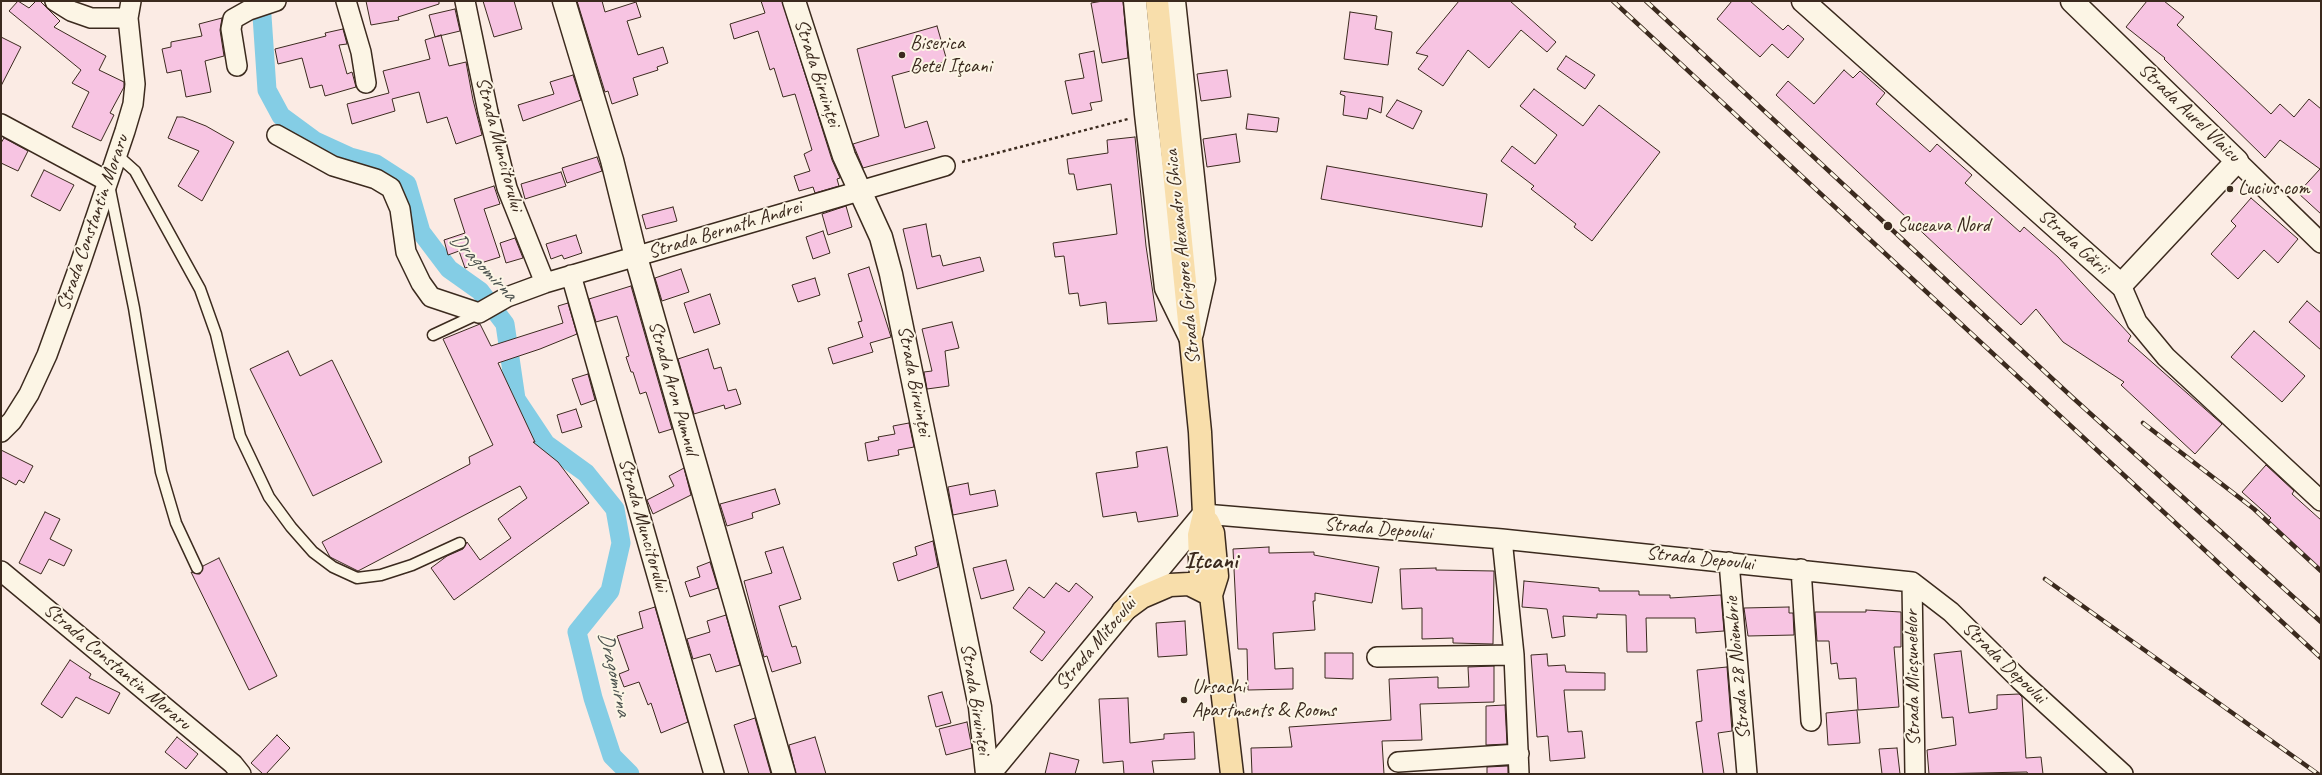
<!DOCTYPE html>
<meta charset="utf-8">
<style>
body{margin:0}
#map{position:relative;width:2322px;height:775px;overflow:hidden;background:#fbebe4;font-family:Caveat,sans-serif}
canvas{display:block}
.frame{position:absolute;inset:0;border:2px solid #3b2a1e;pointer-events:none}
</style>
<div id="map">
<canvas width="2322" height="775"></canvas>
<div class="frame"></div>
</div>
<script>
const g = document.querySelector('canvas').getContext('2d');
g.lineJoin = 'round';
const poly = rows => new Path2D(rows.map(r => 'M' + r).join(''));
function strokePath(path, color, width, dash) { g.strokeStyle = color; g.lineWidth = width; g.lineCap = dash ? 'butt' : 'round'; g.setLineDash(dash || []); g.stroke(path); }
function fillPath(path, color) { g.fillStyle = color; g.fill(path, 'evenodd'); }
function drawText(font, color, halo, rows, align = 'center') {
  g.font = font + ' Caveat,sans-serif'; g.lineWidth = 4; g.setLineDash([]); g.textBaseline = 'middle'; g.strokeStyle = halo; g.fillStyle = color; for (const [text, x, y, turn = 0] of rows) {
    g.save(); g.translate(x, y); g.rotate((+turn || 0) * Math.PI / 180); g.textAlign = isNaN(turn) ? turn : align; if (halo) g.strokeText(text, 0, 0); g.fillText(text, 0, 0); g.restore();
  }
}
strokePath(poly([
 [261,1,267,90,281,116,315,141,350,157,376,164,407,184,421,232,449,269,480,291,505,324,516,399,546,444,586,473,615,509,621,543,610,591,577,632,593,698,612,756,630,774]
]), '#84cde5', 19);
const building = poly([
 [18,1,29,8,36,1,40,1,60,21,54,27,106,56,99,70,124,82,124,87,110,113,114,115,101,141,72,127,89,92,72,83,81,70,9,11,18,1],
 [366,1,439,1,439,4,398,17,399,20,371,25,366,1],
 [483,1,514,1,522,29,494,37,483,1],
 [577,1,602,1,605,12,636,2,641,17,627,21,638,55,663,47,668,63,657,67,658,70,633,78,638,95,612,104,608,91,605,92,577,1],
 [761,1,782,1,832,160,840,178,837,179,839,186,815,193,813,187,799,191,794,176,810,171,804,154,812,150,795,94,783,97,774,68,770,70,758,31,734,39,730,24,765,13,761,1],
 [1103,1,1123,1,1128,58,1102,63,1091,3,1103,1],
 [1459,1,1510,1,1556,42,1547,52,1521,30,1489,68,1468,50,1443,86,1418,69,1428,56,1416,53,1459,1],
 [1732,1,1750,1,1783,30,1788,25,1804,39,1788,58,1772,44,1760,57,1717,19,1732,1],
 [2147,1,2164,1,2184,17,2177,25,2271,114,2280,104,2294,117,2309,99,2321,109,2321,214,2298,193,2320,169,2280,140,2265,158,2164,59,2165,58,2126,27,2147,1],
 [455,9,460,31,435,37,429,15,455,9],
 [1350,12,1377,16,1375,29,1392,32,1388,65,1344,59,1350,12],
 [222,18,220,30,224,56,205,61,211,92,186,97,181,70,167,73,162,49,171,47,171,42,202,36,199,24,222,18],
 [937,26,947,61,892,76,905,128,927,121,935,148,863,168,853,144,879,136,857,49,937,26],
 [343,29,347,44,339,45,347,74,352,72,356,87,325,96,322,85,310,88,302,58,278,64,275,49,326,36,325,33,343,29],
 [441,35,449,66,466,62,473,100,482,135,456,144,447,117,427,123,419,92,392,99,395,111,352,124,347,104,389,93,383,71,430,59,425,40,441,35],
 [1,37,21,47,1,86,1,37],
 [1094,51,1102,101,1090,103,1092,110,1072,114,1065,81,1084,78,1079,54,1094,51],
 [1566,56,1595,75,1585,89,1557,69,1566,56],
 [1227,70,1231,97,1201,101,1197,74,1227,70],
 [1844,70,1853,78,1860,71,1885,93,1876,104,1930,152,1937,144,1972,175,1965,183,2020,232,2024,227,2058,257,2131,336,2128,341,2222,424,2195,454,2121,385,2124,382,2063,342,2036,309,2021,325,1776,95,1788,81,1814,104,1844,70],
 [573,75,581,100,523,121,518,105,554,94,550,82,573,75],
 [1534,89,1583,126,1599,105,1660,152,1592,241,1574,227,1576,224,1531,189,1534,186,1501,161,1512,146,1535,164,1557,135,1520,106,1534,89],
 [1341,91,1383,97,1381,113,1369,108,1367,119,1343,115,1345,96,1340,94,1341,91],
 [1397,100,1422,111,1413,129,1386,116,1397,100],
 [1248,114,1279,118,1277,132,1246,129,1248,114],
 [177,117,183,117,206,126,234,142,202,201,178,186,199,151,168,138,177,117],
 [1236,134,1240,162,1207,167,1203,139,1236,134],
 [1135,137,1146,246,1157,321,1108,324,1106,302,1080,306,1078,293,1069,294,1064,256,1055,257,1053,243,1117,234,1111,184,1077,190,1074,174,1069,174,1067,159,1108,153,1107,140,1135,137],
 [4,138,28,151,18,171,1,163,1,143,4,138],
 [597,157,602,171,567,183,562,168,597,157],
 [1327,166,1487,194,1482,227,1321,199,1327,166],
 [44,170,74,185,60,211,31,196,44,170],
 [561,172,566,186,525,199,521,184,561,172],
 [494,186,500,204,484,209,500,257,465,268,459,251,448,255,444,240,465,233,454,199,494,186],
 [2251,198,2298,239,2278,263,2264,250,2238,279,2211,254,2236,226,2231,221,2251,198],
 [846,206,852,227,828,235,822,214,846,206],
 [673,207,677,221,646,229,642,215,673,207],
 [926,224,932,257,940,255,943,266,980,257,984,271,917,289,903,229,926,224],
 [823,231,830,253,813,259,806,237,823,231],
 [576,235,582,253,564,259,562,255,551,259,546,244,576,235],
 [515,238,523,258,506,263,500,243,515,238],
 [869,267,891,337,870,343,873,352,833,364,828,348,863,337,858,322,862,321,848,274,869,267],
 [681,269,689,292,662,301,655,278,681,269],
 [815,278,820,295,798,302,792,285,815,278],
 [631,286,672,429,659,433,646,392,640,394,633,372,631,372,626,357,629,356,617,316,596,322,589,299,631,286],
 [710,294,720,324,694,333,684,303,710,294],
 [2307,301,2321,313,2321,350,2289,322,2307,301],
 [568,303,577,334,540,349,498,363,535,442,533,442,558,462,589,503,454,600,431,568,447,556,463,549,467,542,480,560,511,538,498,519,527,498,520,486,358,571,330,557,322,542,470,464,469,457,493,445,443,339,480,324,491,346,563,323,558,306,568,303],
 [952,322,959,348,945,351,949,386,927,389,924,372,932,371,922,329,952,322],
 [2254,331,2305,376,2282,402,2231,357,2254,331],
 [708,349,714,369,721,367,728,391,736,389,741,404,725,409,724,405,694,414,678,359,708,349],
 [288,351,300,376,332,360,382,462,313,496,250,369,288,351],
 [588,374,595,400,581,405,572,379,588,374],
 [576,409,582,427,562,433,557,415,576,409],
 [909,423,914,447,898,450,899,455,868,461,865,443,879,440,878,437,895,434,893,426,909,423],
 [1167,447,1178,516,1138,522,1136,512,1103,517,1096,473,1138,467,1136,452,1167,447],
 [1,450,33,466,24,483,19,480,16,485,1,477,1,450],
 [2266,465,2294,491,2292,494,2321,520,2321,570,2267,522,2271,518,2242,492,2266,465],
 [684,468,691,495,653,514,647,500,674,486,669,476,684,468],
 [968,483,970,495,995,490,998,506,953,515,948,487,968,483],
 [775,489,780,504,752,513,753,518,727,526,720,504,775,489],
 [45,512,60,519,50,539,72,550,64,566,49,559,41,574,19,563,45,512],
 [933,541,938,567,898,581,893,563,917,555,915,547,933,541],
 [783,547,801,599,779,606,792,647,796,646,801,663,772,672,767,656,764,657,744,581,772,573,765,552,783,547],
 [1269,547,1269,553,1314,552,1314,555,1379,567,1372,603,1315,593,1315,601,1313,601,1315,630,1273,633,1275,669,1293,668,1293,689,1248,690,1247,649,1238,649,1233,549,1269,547],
 [219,558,277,676,249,690,191,572,200,574,203,566,219,558],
 [1006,560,1014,590,981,599,973,568,1006,560],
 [710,562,718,588,690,597,685,582,700,577,697,567,710,562],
 [1436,568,1436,570,1494,571,1493,644,1453,643,1453,638,1422,639,1422,608,1402,609,1400,569,1436,568],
 [1524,581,1599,588,1599,591,1639,591,1639,595,1670,595,1670,598,1721,595,1724,631,1696,633,1695,618,1646,618,1647,652,1627,652,1626,615,1597,614,1597,618,1563,616,1565,636,1552,638,1547,609,1522,607,1524,581],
 [1056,583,1069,592,1076,583,1093,597,1042,661,1030,652,1045,632,1013,608,1029,587,1044,598,1056,583],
 [655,607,688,722,661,733,651,703,648,705,639,682,624,687,619,674,629,670,617,636,643,628,639,612,655,607],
 [1789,607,1789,613,1793,613,1794,635,1748,636,1744,608,1789,607],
 [1866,610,1901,612,1901,647,1894,647,1899,707,1858,710,1856,678,1839,679,1837,663,1831,664,1829,641,1817,641,1815,612,1866,612,1866,610],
 [726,615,740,665,716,672,710,654,693,659,687,639,710,632,707,621,726,615],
 [1185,621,1187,655,1158,657,1156,623,1185,621],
 [1961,651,1969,713,1997,709,1997,695,2019,694,2022,697,2026,758,2041,757,2043,774,2028,774,2027,772,1929,774,1927,750,1956,745,1953,717,1942,718,1934,654,1961,651],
 [1325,653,1353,653,1353,679,1325,678,1325,653],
 [1547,654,1548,666,1565,665,1566,672,1605,673,1605,690,1564,690,1568,732,1582,731,1585,758,1550,761,1548,736,1537,737,1531,655,1547,654],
 [70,660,91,674,89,678,120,693,109,714,76,697,62,718,41,704,70,660],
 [1494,666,1494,702,1420,704,1422,740,1382,741,1384,774,1252,774,1251,748,1292,747,1289,727,1391,720,1389,679,1438,677,1438,688,1469,687,1468,667,1494,666],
 [1727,667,1732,731,1718,733,1724,774,1703,774,1696,722,1702,721,1697,670,1727,667],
 [942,692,951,723,936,727,928,696,942,692],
 [1128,698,1130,743,1164,739,1164,734,1194,732,1195,759,1152,761,1154,774,1124,774,1123,761,1103,763,1099,699,1128,698],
 [1505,705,1507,744,1486,745,1486,706,1505,705],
 [1857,710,1860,743,1828,745,1826,713,1857,710],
 [755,718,771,774,749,774,734,725,755,718],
 [967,722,972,748,946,755,939,729,967,722],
 [277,735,290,748,266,774,263,774,251,763,277,735],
 [177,737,198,754,186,769,165,752,177,737],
 [815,737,826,774,796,774,789,745,815,737],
 [1897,748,1900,774,1882,774,1879,749,1897,748],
 [1050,753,1079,760,1075,774,1045,774,1050,753],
 [1508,766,1508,774,1487,774,1487,767,1508,766]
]);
fillPath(building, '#f7c4e2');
strokePath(building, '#3b2a1e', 1);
const service = poly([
 [116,154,135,171,200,289,216,334,240,436,269,497,291,527,313,552,333,567,357,578,381,575,412,565,460,543],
 [109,185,134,308,161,472,176,523,197,568],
 [433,335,478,314]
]);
const minor = poly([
 [55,1,71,11,91,18,128,18],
 [346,1,361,52,366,83],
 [465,1,488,112,507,188,545,283],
 [237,66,231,29,233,19,249,10,276,1],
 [1,124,107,181],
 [277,135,333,166,376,179,391,188,400,209,406,252,421,283,431,297,479,313,507,297,545,283,945,166],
 [2237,161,2321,243],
 [571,275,714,774],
 [2121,285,2137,322,2166,357,2321,501],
 [1,432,12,421,29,394,47,355,80,264,125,131,133,104,135,84,128,18,131,1],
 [1204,514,1502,539,1912,582,1951,612,2020,680,2123,774],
 [1502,539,1514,655,1519,774],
 [1729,562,1747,774],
 [1801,569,1811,721],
 [1,571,233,764,241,774],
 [1912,582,1915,774],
 [1377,657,1514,655],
 [1398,762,1519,754]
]);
const tertiary = poly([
 [564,1,612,160,636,257,784,774],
 [794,1,844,156,881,237,891,274,980,707,987,774],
 [1803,1,2121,285,2237,161,2072,1]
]);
const secondary = poly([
 [1135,1,1146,114,1166,288,1190,337],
 [1174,1,1204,279,1192,333],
 [989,774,1204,514]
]);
const primary = poly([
 [1157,1,1200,432,1204,514,1199,535,1200,560,1201,575,1211,595,1232,774],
 [1208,522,1213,533,1217,576,1211,595],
 [1123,611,1142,597,1170,585,1189,584,1211,595]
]);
strokePath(service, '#3b2a1e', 13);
strokePath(minor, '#3b2a1e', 22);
strokePath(tertiary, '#3b2a1e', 25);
strokePath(secondary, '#3b2a1e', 25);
strokePath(primary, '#3b2a1e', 25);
strokePath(poly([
 [962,162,1128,119]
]), '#3b2a1e', 2.5, [3, 3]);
strokePath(service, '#fcf5e5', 10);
strokePath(minor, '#fcf5e5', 19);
strokePath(tertiary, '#fcf5e5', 22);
strokePath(secondary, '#fcf5e5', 22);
strokePath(primary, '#f8deab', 22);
const rail = poly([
 [1613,1,2321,658],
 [1646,1,2072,397,2321,622],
 [2143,423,2254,509,2321,571],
 [2045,579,2318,774]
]);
strokePath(rail, '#3b2a1e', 4.5);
strokePath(rail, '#fcf5e5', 3, [9]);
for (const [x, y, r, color] of [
 [902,55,4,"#3b2a1e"],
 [2230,189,4,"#3b2a1e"],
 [1888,226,5,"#3b2a1e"],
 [1184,700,4,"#3b2a1e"]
]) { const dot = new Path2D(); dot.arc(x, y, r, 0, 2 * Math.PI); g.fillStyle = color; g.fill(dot); strokePath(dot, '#fcf5e5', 1.5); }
drawText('20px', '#3b2a1e', '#fcf5e5', [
 ["Biserica",910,44],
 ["Betel Iţcani",910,67],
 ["Lucius com",2238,189],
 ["Suceava Nord",1897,226],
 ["Ursachi",1192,688],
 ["Apartments & Rooms",1192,711]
], 'left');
drawText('20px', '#3b2a1e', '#fcf5e5', [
 ["Strada Biruinței",817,73,72],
 ["Strada Aurel Vlaicu",2189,113,44],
 ["Strada Muncitorului",499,144,75],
 ["Strada Constantin Moraru",93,223,-71],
 ["Strada Bernath Andrei",725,230,-17],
 ["Strada Gării",2073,242,42],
 ["Strada Grigore Alexandru Ghica",1183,257,-96],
 ["Strada Biruinței",914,381,79],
 ["Strada Aron Pumnul",673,388,74],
 ["Strada Muncitorului",643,525,74],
 ["Strada Depoului",1378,529,5],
 ["Strada Depoului",1700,559,6],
 ["Strada Mitocului",1096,644,-50],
 ["Strada Depoului",2004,663,44],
 ["Strada Constantin Moraru",117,667,40],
 ["Strada 28 Noiembrie",1738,668,-95],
 ["Strada Micșunelelor",1913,678,-91],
 ["Strada Biruinței",975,699,81]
]);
drawText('italic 21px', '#4d5350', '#fcf5e5', [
 ["Dragomirna",483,267,46],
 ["Dragomirna",614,674,77]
]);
drawText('bold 24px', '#3b2a1e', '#fcf5e5', [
 ["Ițcani",1211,562]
]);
</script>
